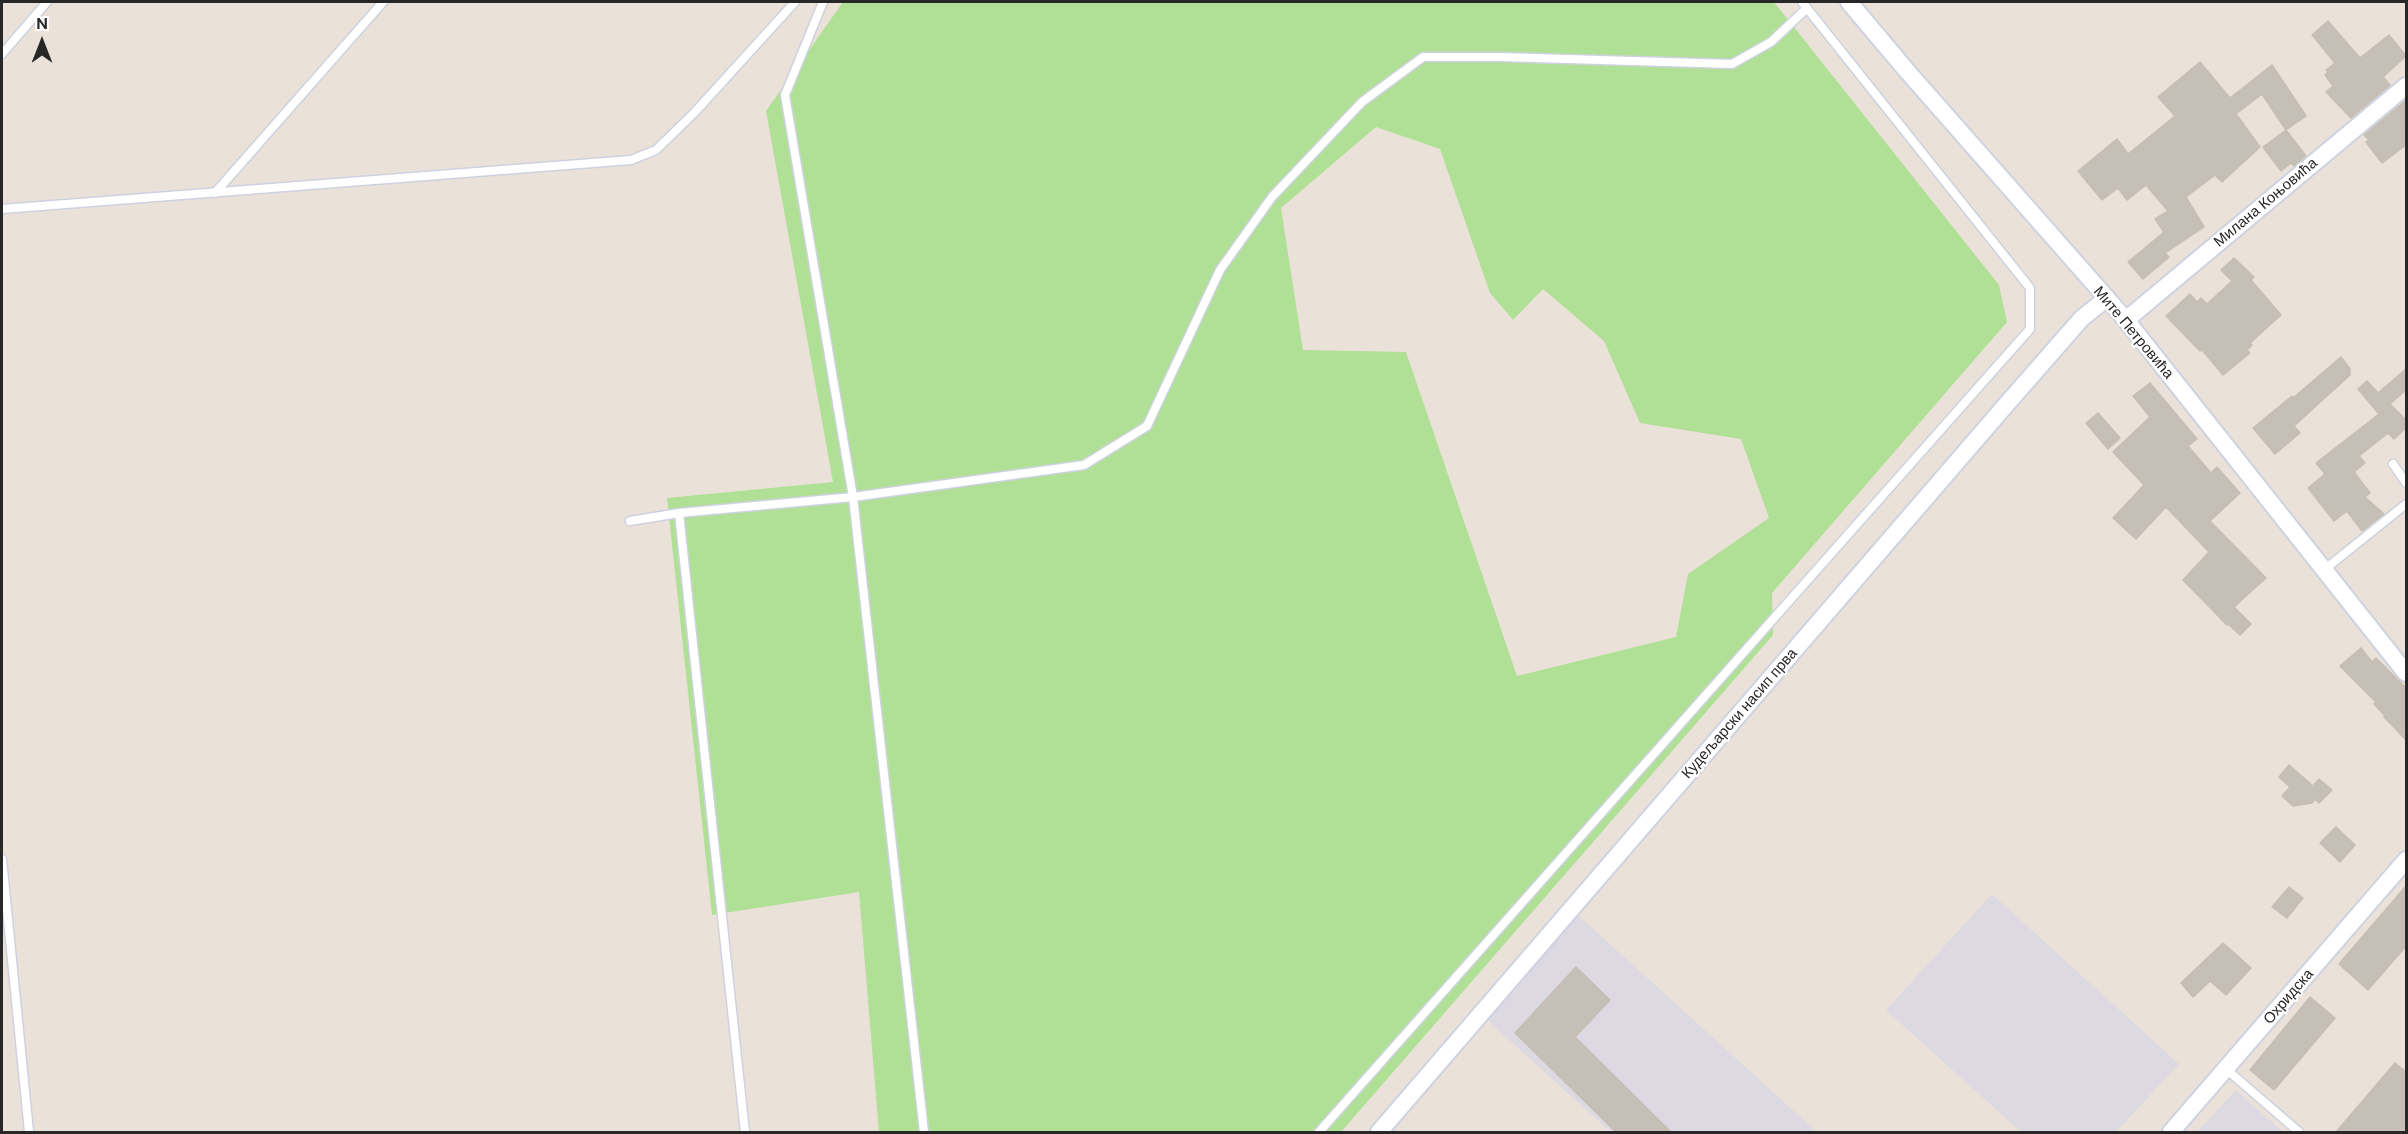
<!DOCTYPE html>
<meta charset="utf-8">
<style>
body{margin:0}
#map{position:relative;width:2408px;height:1134px;overflow:hidden;background:#eae2d8;font-family:"DM Sans",sans-serif}
canvas{display:block}
.frame{position:absolute;inset:0;border:3px solid #272727;pointer-events:none}
.north{position:absolute;left:12px;top:12px;width:60px;height:60px;-webkit-text-stroke:4px #fff;paint-order:stroke;rotate:0deg;font-size:16px;font-weight:700;line-height:24px;text-align:center;color:#272727}
.north::after{content:'';display:block;margin:auto;width:21px;height:27px;background:#272727;clip-path:polygon(50% 0,100% 100%,50% 72%,0 100%)}
</style>
<div id="map">
<canvas width="2408" height="1134"></canvas>
<div class="frame"></div>
<div class="north">N</div>
</div>
<script>
const g = document.querySelector('canvas').getContext('2d');
g.lineJoin = 'round';
function fillPath(path, color) { g.fillStyle = color; g.fill(path, 'evenodd'); }
const poly = rows => new Path2D(rows.map(r => 'M' + r).join(''));
function strokePath(path, color, width, dash) { g.strokeStyle = color; g.lineWidth = width; g.lineCap = dash ? 'butt' : 'round'; g.setLineDash(dash || []); g.stroke(path); }
function drawText(font, color, halo, rows, align = 'center') {
  g.font = font + ' "DM Sans",sans-serif'; g.lineWidth = 4.5; g.setLineDash([]); g.textBaseline = 'middle'; g.strokeStyle = halo; g.fillStyle = color; for (const [text, x, y, turn = 0] of rows) {
    g.save(); g.translate(x, y); g.rotate((+turn || 0) * Math.PI / 180); g.textAlign = isNaN(turn) ? turn : align; if (halo) g.strokeText(text, 0, 0); g.fillText(text, 0, 0); g.restore();
  }
}
fillPath(poly([
 [1992,894,2179,1064,2116,1132,2021,1132,1886,1010],
 [1578,915,1817,1132,1611,1132,1488,1021],
 [2236,1090,2283,1132,2197,1132]
]), '#dcd9e2');
fillPath(poly([
 [843,2,1774,2,1999,285,2007,322,1772,593,1773,635,1341,1132,879,1132,859,892,712,915,667,498,833,482,766,111],
 [1376,127,1440,149,1490,293,1513,320,1543,289,1604,341,1640,423,1741,439,1769,518,1688,574,1676,637,1517,676,1406,352,1303,350,1281,208]
]), '#b0e095');
const building = poly([
 [2328,21,2360,58,2389,35,2406,56,2383,77,2390,85,2351,118,2326,92,2333,86,2325,75,2328,72,2326,70,2335,63,2312,35,2328,21],
 [2200,62,2230,98,2272,65,2306,116,2286,130,2262,94,2236,114,2260,147,2222,182,2215,175,2186,197,2204,227,2165,253,2169,257,2143,279,2128,262,2164,232,2155,219,2168,211,2146,185,2127,200,2118,188,2102,200,2078,171,2117,139,2128,154,2175,116,2158,97,2200,62],
 [2405,101,2406,145,2382,163,2366,142,2369,140,2364,135,2405,101],
 [2286,130,2306,156,2294,166,2291,163,2281,171,2263,147,2286,130],
 [2234,258,2254,277,2251,280,2281,315,2250,343,2252,345,2247,350,2250,353,2223,375,2202,350,2200,351,2166,316,2190,294,2197,302,2201,298,2207,304,2232,281,2221,270,2234,258],
 [2341,357,2350,369,2350,375,2294,426,2300,433,2275,454,2253,428,2292,396,2293,398,2341,357],
 [2406,369,2406,390,2390,404,2406,420,2404,426,2406,428,2394,439,2388,433,2359,456,2365,463,2354,472,2370,493,2365,497,2384,514,2362,531,2347,511,2334,521,2308,488,2325,474,2316,463,2379,414,2358,389,2367,381,2378,393,2406,369],
 [2150,383,2197,439,2188,446,2211,473,2217,467,2240,493,2210,521,2266,578,2234,607,2251,624,2240,635,2228,624,2227,625,2183,580,2209,552,2166,507,2136,539,2113,518,2144,485,2113,452,2150,417,2133,396,2150,383],
 [2098,413,2120,438,2108,449,2086,423,2098,413],
 [2361,648,2372,662,2376,658,2406,688,2406,740,2384,717,2385,716,2374,704,2376,702,2340,666,2361,648],
 [2289,765,2313,786,2319,779,2332,790,2319,803,2315,799,2312,803,2293,806,2282,796,2290,787,2279,777,2289,765],
 [2336,827,2355,845,2340,862,2320,843,2336,827],
 [2406,886,2406,946,2368,990,2339,964,2406,886],
 [2289,887,2303,898,2287,918,2272,907,2289,887],
 [2223,943,2251,968,2226,995,2210,981,2193,997,2181,983,2223,943],
 [1576,967,1610,1000,1575,1037,1671,1132,1616,1132,1515,1033,1576,967],
 [2310,997,2335,1018,2274,1090,2250,1070,2310,997],
 [2395,1063,2406,1072,2406,1132,2336,1132,2395,1063]
]);
fillPath(building, '#c5bfb8');
strokePath(building, '#c5beb3', 1.5);
const lane = poly([
 [823,2,785,95,853,497,924,1132],
 [2,54,47,2],
 [215,193,383,2],
 [2,209,631,160,656,150,695,112,795,2],
 [2393,464,2406,483],
 [679,513,745,1132],
 [630,521,679,513,853,497,1084,465,1147,426,1220,270,1272,197,1362,102,1423,57,1501,57,1732,64,1771,42,1807,8],
 [2324,570,2406,504],
 [2,859,29,1132],
 [2226,1069,2299,1132],
 [1319,1132,2030,329,2030,288,1802,2]
]);
const street = poly([
 [1849,2,1907,71,2126,320,2406,673],
 [2126,320,2406,86],
 [1379,1132,2005,406,2082,318,2106,299],
 [2171,1132,2406,860]
]);
strokePath(lane, '#ced2e0', 11);
strokePath(street, '#ced2e0', 20);
strokePath(lane, '#fff', 8);
strokePath(street, '#fff', 16);
drawText('15px', '#272727', '#fff', [
 ["Милана Коњовића",2266,203,-40],
 ["Мите Петровића",2133,333,50],
 ["Кудељарски насип прва",1740,714,-49],
 ["Охридска",2289,997,-49]
]);
</script>
